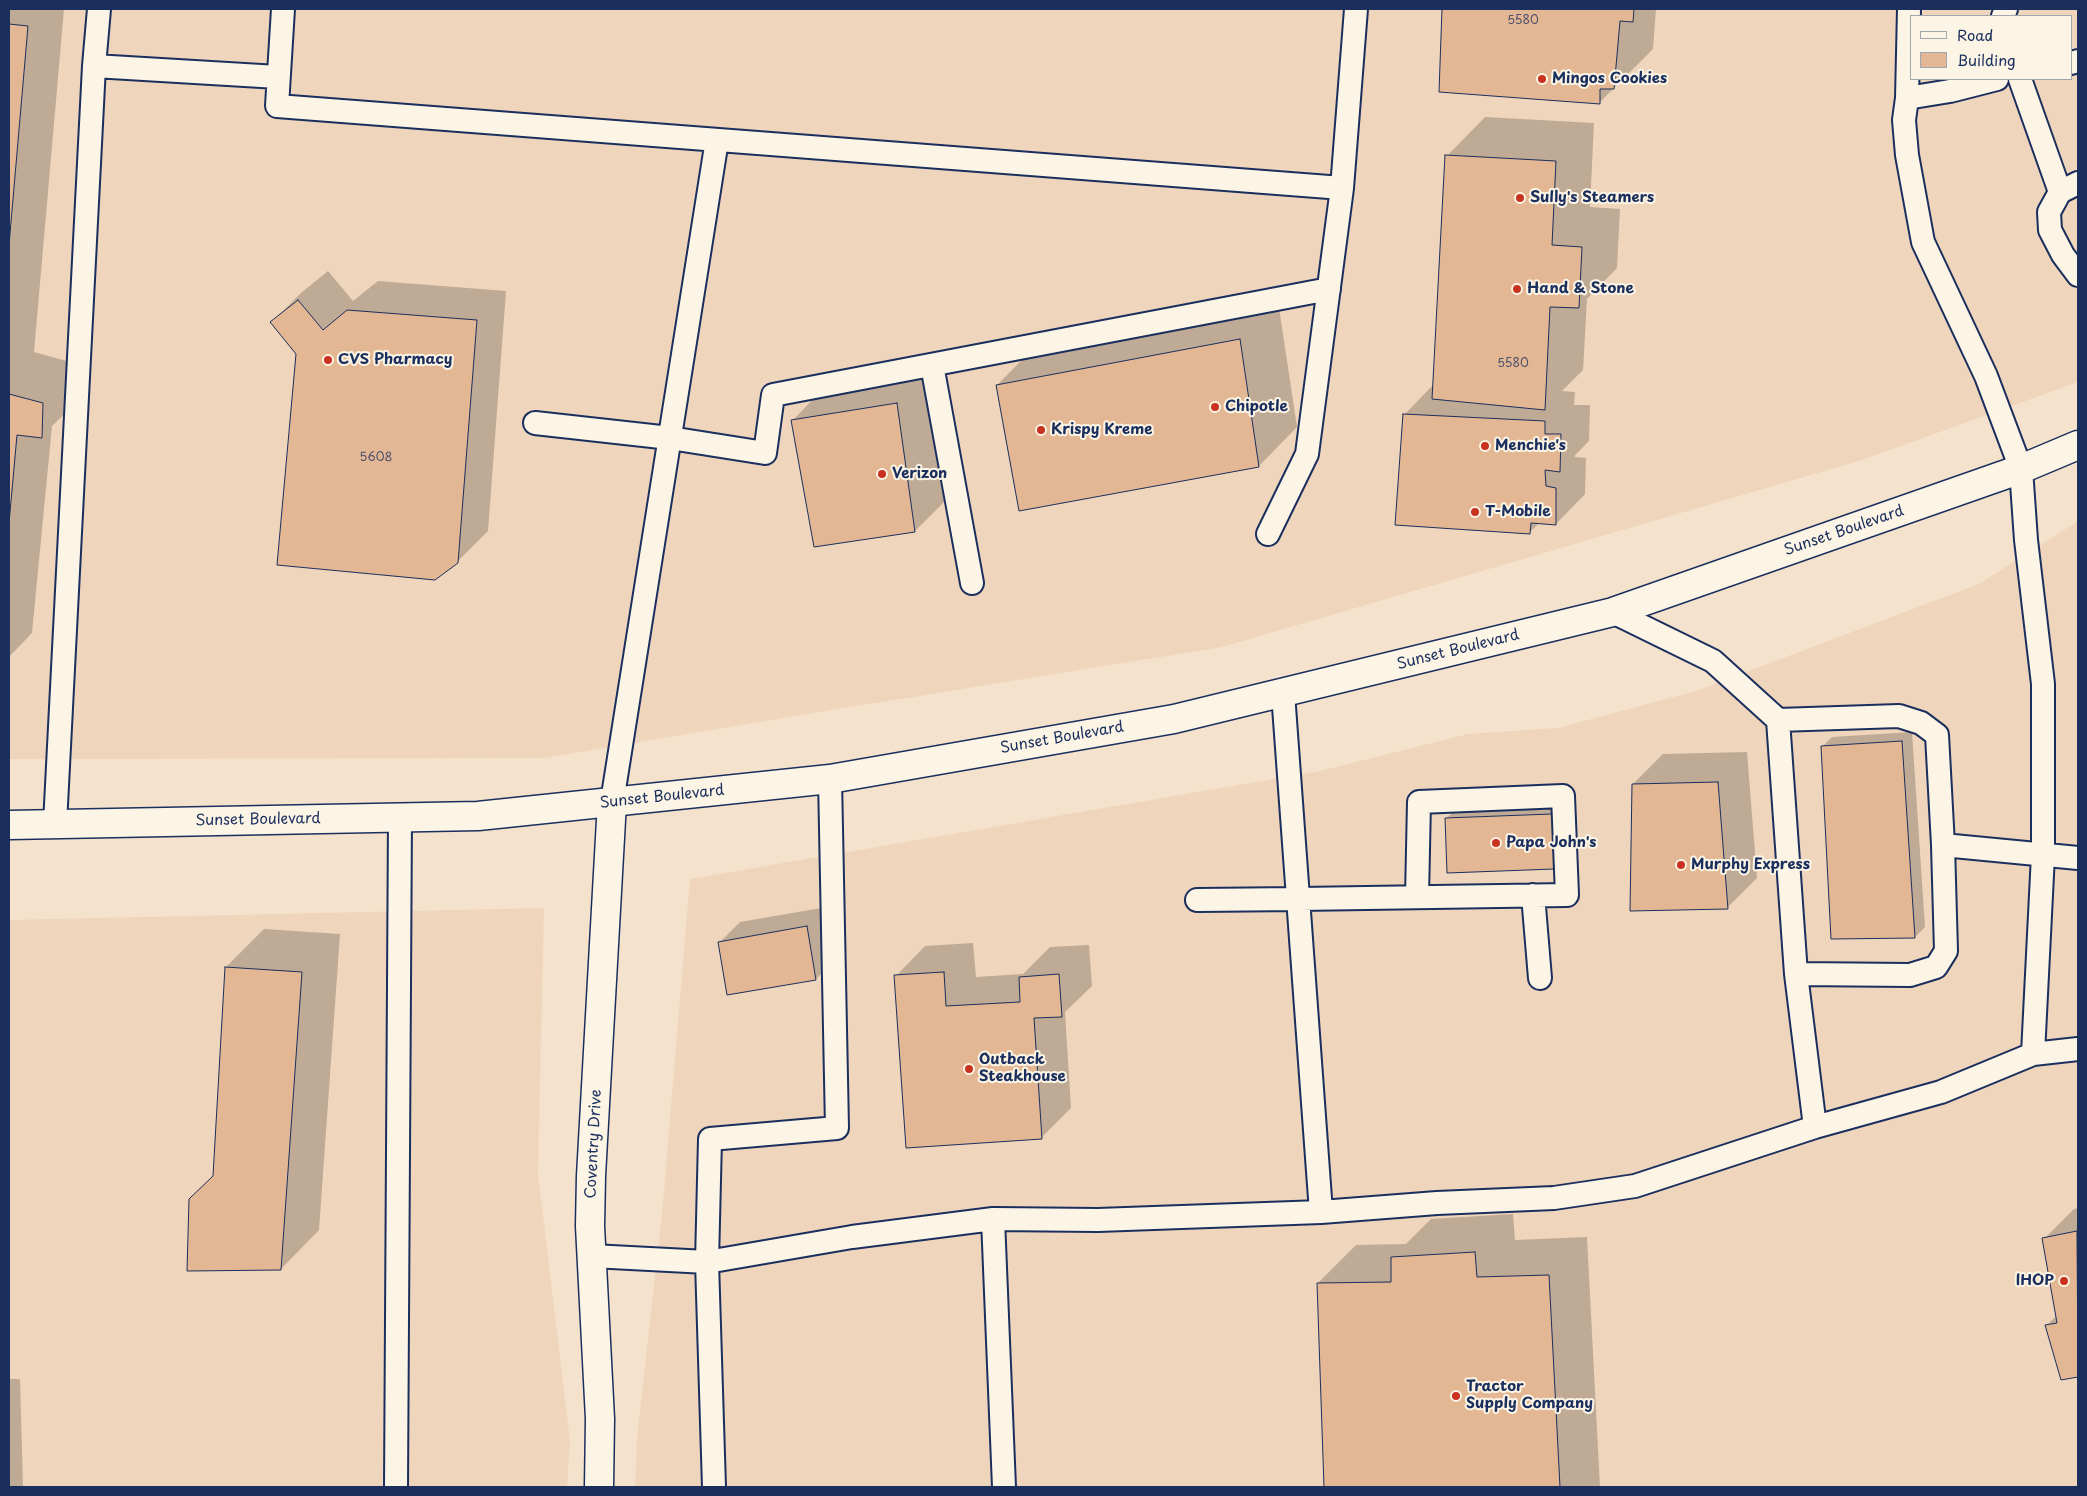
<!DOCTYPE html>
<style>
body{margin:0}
#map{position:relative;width:2087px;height:1496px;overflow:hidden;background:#f4e2cc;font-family:"Playpen Sans",sans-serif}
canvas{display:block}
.frame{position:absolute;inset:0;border:10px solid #1b2f5e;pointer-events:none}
.legend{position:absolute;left:1910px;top:15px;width:162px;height:65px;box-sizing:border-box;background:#fcf5e5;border:1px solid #a2a6af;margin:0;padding:6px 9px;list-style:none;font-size:15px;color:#1b2f5e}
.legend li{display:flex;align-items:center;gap:10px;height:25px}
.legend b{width:25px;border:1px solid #a2a6af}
</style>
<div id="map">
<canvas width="2087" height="1496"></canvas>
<div class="frame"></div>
<ul class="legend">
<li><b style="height:6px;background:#fcf5e5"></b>Road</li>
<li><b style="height:14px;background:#e3b793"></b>Building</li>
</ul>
</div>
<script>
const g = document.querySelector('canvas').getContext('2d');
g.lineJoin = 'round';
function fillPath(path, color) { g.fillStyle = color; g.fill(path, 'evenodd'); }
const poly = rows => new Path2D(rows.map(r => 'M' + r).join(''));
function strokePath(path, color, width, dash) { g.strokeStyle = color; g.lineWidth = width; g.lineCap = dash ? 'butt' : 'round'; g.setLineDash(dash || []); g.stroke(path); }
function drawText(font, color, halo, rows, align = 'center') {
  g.font = font + ' "Playpen Sans",sans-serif'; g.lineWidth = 4; g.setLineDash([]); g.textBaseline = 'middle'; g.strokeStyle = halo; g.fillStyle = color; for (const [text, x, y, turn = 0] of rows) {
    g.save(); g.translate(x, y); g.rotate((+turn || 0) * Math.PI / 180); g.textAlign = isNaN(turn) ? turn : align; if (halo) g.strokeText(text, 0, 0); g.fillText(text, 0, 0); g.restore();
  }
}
fillPath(poly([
 [9,9,2078,9,2078,382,1862,460,1222,647,789,717,545,758,9,759],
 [1911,16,2071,16,2071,79,1911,79],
 [2078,521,2078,1487,635,1487,637,1437,663,1204,690,879,1320,771,1468,734,1558,728,1696,691,1979,584],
 [544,908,538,1173,570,1441,567,1487,9,1487,9,920]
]), '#efd5bb');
fillPath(poly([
 [9,9,64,9,34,352,81,365,80,399,52,426,32,633,9,657],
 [1443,9,1656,9,1653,49,1599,103,1440,91],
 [1485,117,1594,123,1590,207,1620,209,1617,268,1587,299,1583,370,1562,391,1575,392,1574,405,1590,405,1589,441,1575,455,1575,457,1586,458,1585,494,1556,524,1539,523,1530,532,1404,415,1434,384,1447,156],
 [328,271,353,301,378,281,506,291,488,531,457,562,272,322,301,293],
 [1278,301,1297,427,1259,466,997,385,1036,346],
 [927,374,945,501,915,531,815,546,793,420,822,390],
 [1912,732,1925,927,1915,937,1822,747,1832,737],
 [1747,752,1757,878,1727,908,1633,784,1663,754],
 [1572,795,1574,848,1554,868,1446,819,1467,798],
 [827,907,836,958,816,979,720,942,740,922],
 [264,929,340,934,319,1230,281,1269,214,1176,226,967],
 [973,943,976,977,1023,974,1050,947,1089,945,1092,986,1065,1012,1071,1108,1041,1138,896,976,925,946],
 [2078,1208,2078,1376,2062,1378,2047,1325,2057,1315,2044,1239,2074,1209],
 [1513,1214,1515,1240,1587,1237,1600,1487,1325,1487,1318,1283,1356,1245,1406,1244,1431,1219],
 [9,1379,20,1379,23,1487,9,1487]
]), '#0003');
const building = poly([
 [1442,9,1634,9,1633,22,1620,21,1614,89,1600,89,1600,104,1439,92,1442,9],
 [9,24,28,26,9,245,9,24],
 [1445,155,1556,161,1552,245,1582,247,1579,308,1550,307,1545,410,1432,399,1445,155],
 [298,300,323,330,347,310,477,320,458,563,435,580,277,565,296,354,270,322,298,300],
 [1240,339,1259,467,1019,511,996,385,1240,339],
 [9,394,43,403,42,438,17,435,9,523,9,394],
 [897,403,915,532,814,547,791,420,897,403],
 [1403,414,1545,421,1545,434,1561,434,1560,472,1545,470,1546,486,1556,488,1556,525,1531,523,1530,534,1395,525,1403,414],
 [1902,741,1915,938,1831,939,1821,746,1902,741],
 [1718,782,1728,909,1630,911,1632,784,1718,782],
 [1552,814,1554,869,1447,873,1445,818,1552,814],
 [807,926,816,980,727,995,718,942,807,926],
 [225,967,302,972,281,1270,187,1271,189,1199,213,1176,225,967],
 [944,972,946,1006,1020,1002,1019,977,1059,974,1062,1017,1034,1018,1042,1139,906,1148,894,975,944,972],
 [2077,1231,2078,1377,2061,1380,2045,1325,2057,1323,2042,1238,2077,1231],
 [1475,1252,1477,1277,1549,1275,1560,1487,1324,1487,1317,1283,1391,1282,1391,1257,1475,1252]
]);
fillPath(building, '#e3b793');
strokePath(building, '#1b2f5e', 1);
const service = poly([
 [283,9,277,106,1342,188,1356,9],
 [1909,9,1907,98,1904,120,1907,155,1923,242,1986,376,2021,469,2026,540,2043,684,2043,855,2033,1054],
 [2003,16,2006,9],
 [2071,63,2078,61],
 [94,66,278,77],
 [2020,79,2060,192],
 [1907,98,1950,91,1997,79],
 [2078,183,2060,192,2049,212,2050,230,2063,255,2078,275],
 [932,365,972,583],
 [535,423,670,438,765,453,773,395,1329,289],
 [1268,534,1307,454,1342,188],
 [1613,612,1713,661,1778,720,1796,974,1815,1127],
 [1283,693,1321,1212],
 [1778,720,1899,716,1921,723,1937,735,1943,845,1946,951,1936,967,1910,975,1796,974],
 [612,802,717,140],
 [55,824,94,66,99,9],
 [1943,845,2078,858],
 [1533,895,1540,978],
 [1197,900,1299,899,1567,895,1563,796,1419,802,1417,897],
 [993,1219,1004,1487],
 [592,1256,707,1262,852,1237,993,1219,1098,1220,1321,1212,1437,1203,1554,1198,1635,1186,1815,1127,1941,1092,2033,1054,2078,1049],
 [396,1487,400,817],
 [714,1487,707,1262,710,1139,837,1128,830,779]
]);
const minor = poly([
 [599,1487,600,1419,590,1226,591,1176,612,802]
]);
const primary = poly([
 [9,825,478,816,830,779,1174,719,1613,612,2021,469,2078,445]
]);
strokePath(service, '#1b2f5e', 26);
strokePath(minor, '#1b2f5e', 31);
strokePath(primary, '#1b2f5e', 31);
strokePath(service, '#fcf5e5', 22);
strokePath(minor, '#fcf5e5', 28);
strokePath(primary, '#fcf5e5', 28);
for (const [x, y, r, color] of [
 [1542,79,5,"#c8321e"],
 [1520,198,5,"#c8321e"],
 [1517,289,5,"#c8321e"],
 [328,360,5,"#c8321e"],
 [1215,407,5,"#c8321e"],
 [1041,430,5,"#c8321e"],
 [1485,446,5,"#c8321e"],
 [882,474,5,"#c8321e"],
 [1475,512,5,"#c8321e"],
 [1496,843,5,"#c8321e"],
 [1681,865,5,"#c8321e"],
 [969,1069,5,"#c8321e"],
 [2064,1281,5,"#c8321e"],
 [1456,1396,5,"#c8321e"]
]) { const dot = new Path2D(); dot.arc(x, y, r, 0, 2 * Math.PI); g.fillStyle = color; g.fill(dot); strokePath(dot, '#fcf5e5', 2); }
drawText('12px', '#4d516b', null, [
 ["5580",1523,21],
 ["5580",1513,364],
 ["5608",376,458]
]);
drawText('bold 15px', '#1b2f5e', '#fcf5e5', [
 ["Mingos Cookies",1552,79],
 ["Sully's Steamers",1530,198],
 ["Hand & Stone",1527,289],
 ["CVS Pharmacy",338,360],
 ["Chipotle",1225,407],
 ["Krispy Kreme",1051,430],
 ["Menchie's",1495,446],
 ["Verizon",892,474],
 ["T-Mobile",1485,512],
 ["Papa John's",1506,843],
 ["Murphy Express",1691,865],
 ["Outback",979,1060],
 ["Steakhouse",979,1077],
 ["IHOP",2054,1281,"right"],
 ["Tractor",1466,1387],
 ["Supply Company",1466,1404]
], 'left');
drawText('15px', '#1b2f5e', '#fcf5e5', [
 ["Sunset Boulevard",1844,531,-19],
 ["Sunset Boulevard",1458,650,-14],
 ["Sunset Boulevard",1062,738,-10],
 ["Sunset Boulevard",662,797,-6],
 ["Sunset Boulevard",258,820,-1],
 ["Coventry Drive",594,1144,-87]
]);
</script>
